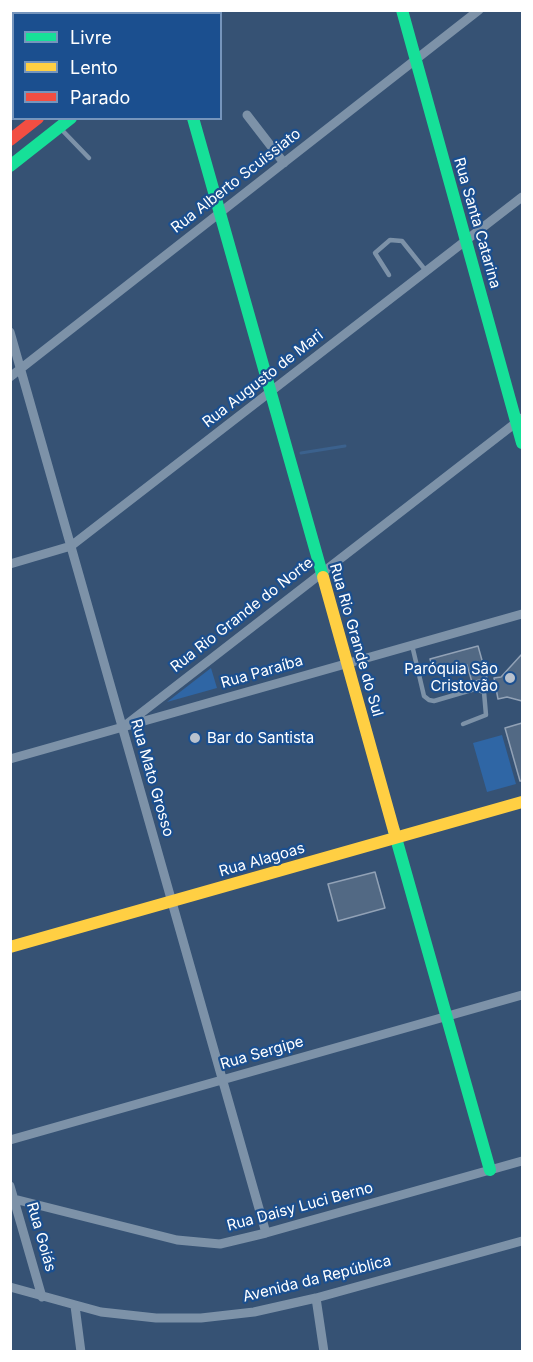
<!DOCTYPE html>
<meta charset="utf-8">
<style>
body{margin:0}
#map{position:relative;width:533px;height:1362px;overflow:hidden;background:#365274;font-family:Inter,sans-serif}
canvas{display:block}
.frame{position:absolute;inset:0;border:12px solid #fff;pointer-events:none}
.legend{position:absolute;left:12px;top:12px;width:210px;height:108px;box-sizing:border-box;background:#1b4f8f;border:2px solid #7695bc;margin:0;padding:8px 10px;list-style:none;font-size:18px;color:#fff}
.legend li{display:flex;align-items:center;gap:12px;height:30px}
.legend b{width:30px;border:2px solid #7695bc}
</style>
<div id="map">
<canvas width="533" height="1362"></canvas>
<div class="frame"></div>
<ul class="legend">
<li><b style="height:8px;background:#16e098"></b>Livre</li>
<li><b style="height:8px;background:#ffcf43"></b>Lento</li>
<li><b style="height:8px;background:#f24e42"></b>Parado</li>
</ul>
</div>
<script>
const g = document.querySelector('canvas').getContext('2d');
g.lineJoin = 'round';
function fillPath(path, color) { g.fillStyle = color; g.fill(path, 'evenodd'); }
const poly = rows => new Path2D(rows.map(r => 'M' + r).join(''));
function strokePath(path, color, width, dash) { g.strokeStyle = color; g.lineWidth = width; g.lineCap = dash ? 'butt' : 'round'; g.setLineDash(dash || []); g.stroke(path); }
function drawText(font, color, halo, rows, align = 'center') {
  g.font = font + ' Inter,sans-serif'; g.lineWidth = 4.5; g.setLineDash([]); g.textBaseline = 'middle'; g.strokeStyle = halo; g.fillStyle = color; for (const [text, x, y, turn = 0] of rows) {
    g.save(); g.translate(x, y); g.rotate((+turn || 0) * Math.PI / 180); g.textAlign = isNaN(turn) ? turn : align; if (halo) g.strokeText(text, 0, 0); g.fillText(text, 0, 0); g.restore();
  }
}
fillPath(poly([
 [211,668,217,688,167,702],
 [502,735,516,784,487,792,473,743]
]), '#2f66a5');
strokePath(poly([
 [301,453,345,446]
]), '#3b618d', 3);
const building = poly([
 [478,646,487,678,472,682,467,665,434,673,430,659,478,646],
 [522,654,522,701,507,697,498,699,494,678,501,677,522,654],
 [522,723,522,781,520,781,505,728,522,723],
 [375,872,385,908,338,921,328,884,375,872]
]);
fillPath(building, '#526984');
strokePath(building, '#92a2b6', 1.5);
strokePath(poly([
 [61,129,89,158],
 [389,275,375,253,390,240,402,241,426,271],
 [412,645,424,696,429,700,434,701,475,689,484,692,486,715,463,724]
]), '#7d92a8', 4.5);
strokePath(poly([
 [163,10,164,14],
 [247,115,284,163],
 [10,332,266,1233],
 [10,377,479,10],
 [10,564,71,546,522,197],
 [127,724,522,418],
 [10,759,522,614],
 [10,1140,522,995],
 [10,1186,42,1297],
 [14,1199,177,1240,220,1244,266,1233,522,1161],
 [10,1287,101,1312,156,1318,201,1318,254,1312,316,1298,522,1241],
 [316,1298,324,1352],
 [75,1306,81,1352]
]), '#7d92a8', 9);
strokePath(poly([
 [402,10,522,443],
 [193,118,323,577],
 [10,166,71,118],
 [394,831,490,1170]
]), '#16e098', 12);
strokePath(poly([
 [172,14,176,10],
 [206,14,210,10],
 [323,577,394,831],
 [10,947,522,802]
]), '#ffcf43', 12);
strokePath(poly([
 [10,140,38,118]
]), '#f24e42', 12);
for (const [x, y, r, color] of [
 [510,678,6,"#b9c2ce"],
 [195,738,6,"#b9c2ce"]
]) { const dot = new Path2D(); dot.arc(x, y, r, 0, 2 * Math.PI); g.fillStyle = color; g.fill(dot); strokePath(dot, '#1b4f8f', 2); }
drawText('15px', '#fff', '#1b4f8f', [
 ["Rua Alberto Scuissiato",236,181,-38],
 ["Rua Santa Catarina",477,223,74],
 ["Rua Augusto de Mari",263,379,-38],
 ["Rua Rio Grande do Norte",242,615,-38],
 ["Rua Rio Grande do Sul",356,640,74],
 ["Rua Paraíba",262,672,-16],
 ["Rua Mato Grosso",152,778,74],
 ["Rua Alagoas",262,860,-16],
 ["Rua Sergipe",262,1053,-16],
 ["Rua Daisy Luci Berno",300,1207,-15],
 ["Rua Goiás",41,1237,74],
 ["Avenida da República",317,1279,-14]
]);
drawText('15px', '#fff', '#1b4f8f', [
 ["Paróquia São",498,669],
 ["Cristovão",498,686],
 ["Bar do Santista",207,738,"left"]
], 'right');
</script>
